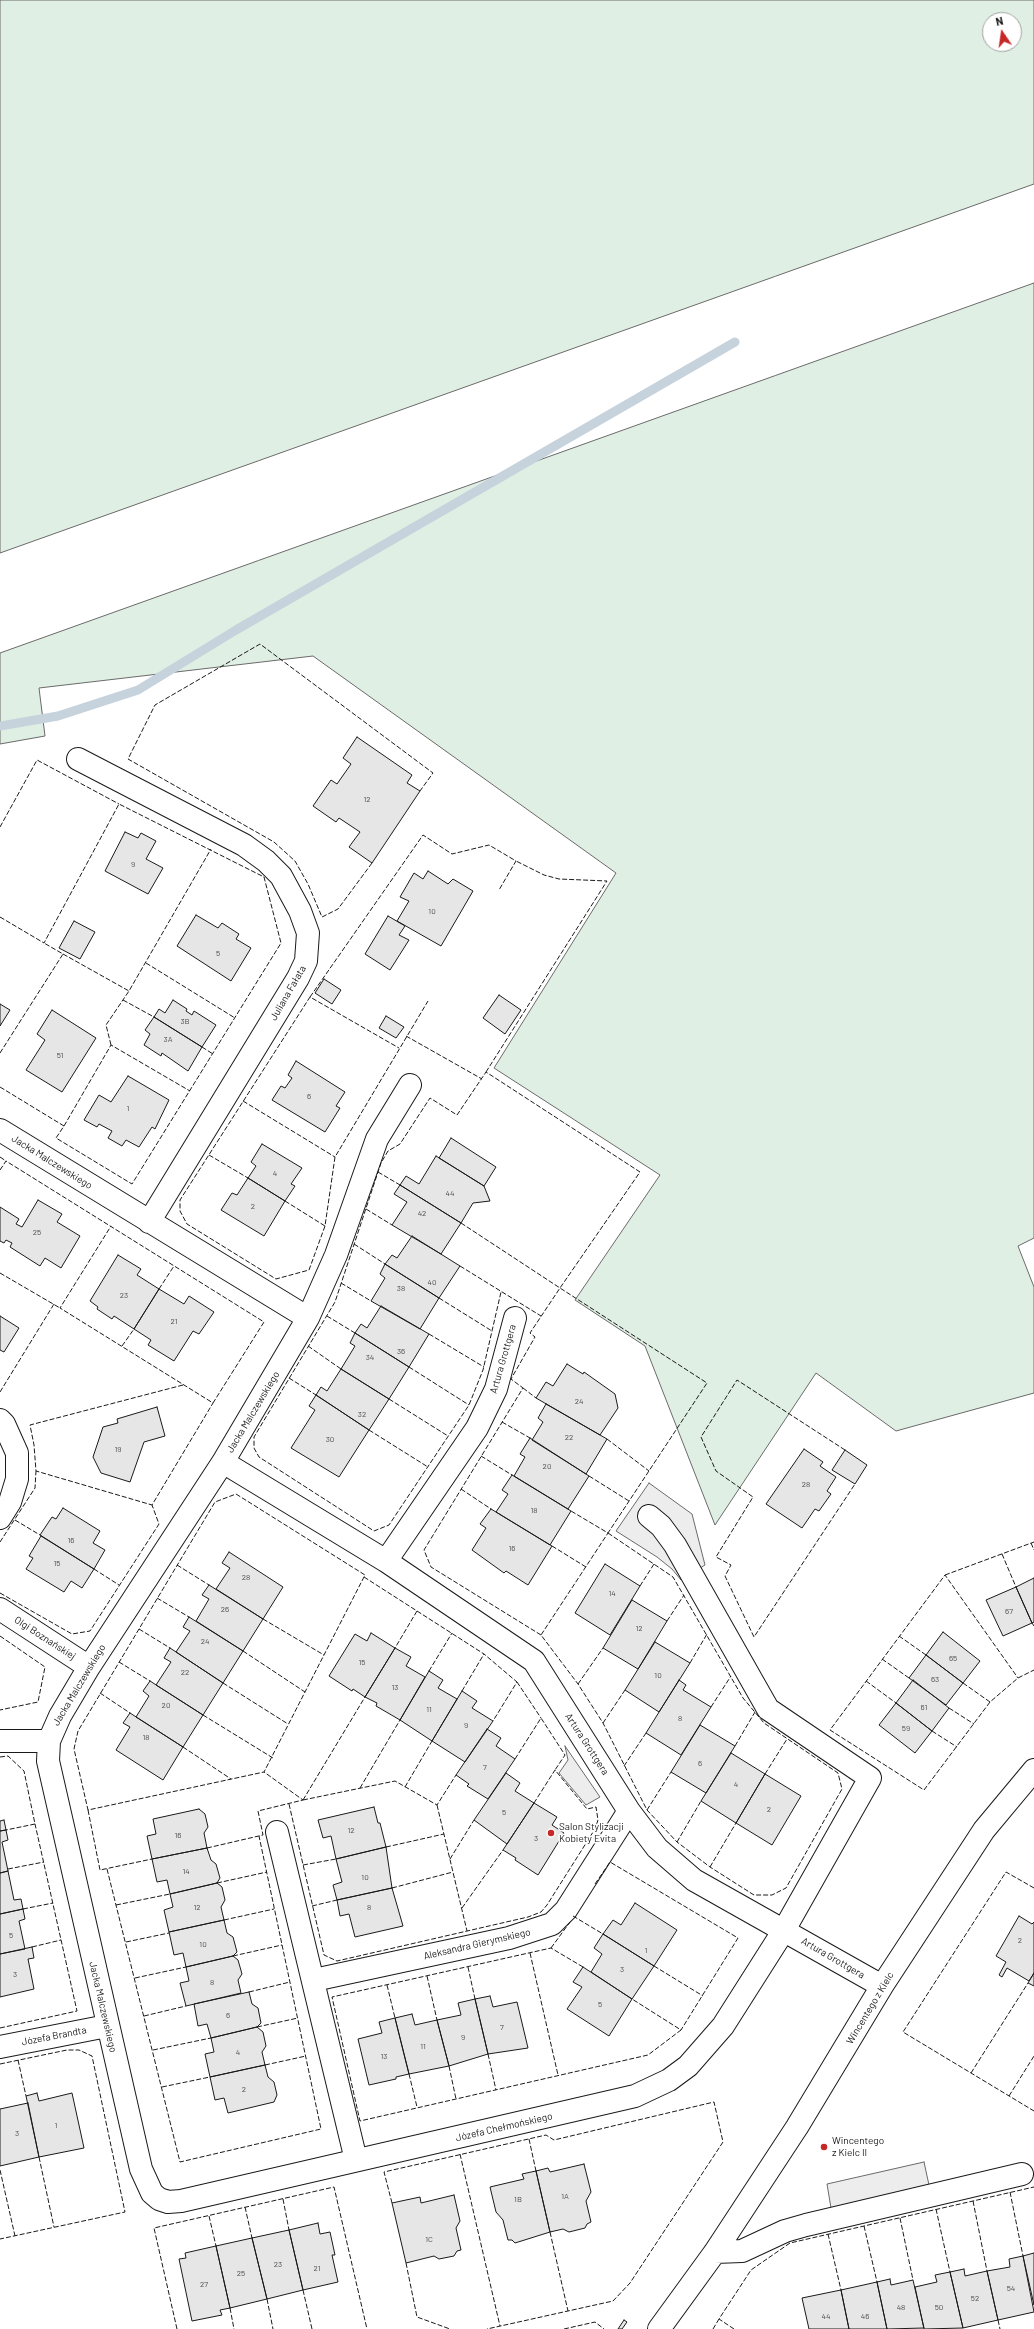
<!DOCTYPE html>
<meta charset="utf-8">
<style>
body{margin:0}
#map{position:relative;width:1034px;height:2329px;overflow:hidden;background:#fff;font-family:Barlow,sans-serif}
canvas{display:block}
.north{position:absolute;left:982px;top:12px;width:40px;height:40px;box-sizing:border-box;background:#fff;border:1px solid #a3a3a3;border-radius:50%;rotate:347deg;font-size:11px;font-weight:700;line-height:16px;text-align:center;color:#1a1a1a}
.north::after{content:'';display:block;margin:auto;width:14px;height:18px;background:#c62828;clip-path:polygon(50% 0,100% 100%,50% 72%,0 100%)}
</style>
<div id="map">
<canvas width="1034" height="2329"></canvas>
<div class="north">N</div>
</div>
<script>
const g = document.querySelector('canvas').getContext('2d');
g.lineJoin = 'round';
function fillPath(path, color) { g.fillStyle = color; g.fill(path, 'evenodd'); }
const poly = rows => new Path2D(rows.map(r => 'M' + r).join(''));
function strokePath(path, color, width, dash) { g.strokeStyle = color; g.lineWidth = width; g.lineCap = dash ? 'butt' : 'round'; g.setLineDash(dash || []); g.stroke(path); }
function drawText(font, color, halo, rows, align = 'center') {
  g.font = font + ' Barlow,sans-serif'; g.lineWidth = 3; g.setLineDash([]); g.textBaseline = 'middle'; g.strokeStyle = halo; g.fillStyle = color; for (const [text, x, y, turn = 0] of rows) {
    g.save(); g.translate(x, y); g.rotate((+turn || 0) * Math.PI / 180); g.textAlign = isNaN(turn) ? turn : align; if (halo) g.strokeText(text, 0, 0); g.fillText(text, 0, 0); g.restore();
  }
}
const green = poly([
 [0,0,1034,0,1034,184,0,553,0,0],
 [990,20,1014,20,1014,44,990,44,990,20],
 [1034,283,1034,1238,1018,1246,1034,1287,1034,1393,896,1431,816,1373,715,1525,645,1346,575,1300,660,1175,494,1068,616,873,313,656,39,688,45,736,0,744,0,653,1034,283]
]);
fillPath(green, '#e0efe3');
strokePath(green, '#6a6a6a', 1);
const parking = poly([
 [649,1483,692,1514,705,1565,681,1580,672,1569,657,1557,616,1531,649,1483],
 [565,1746,600,1797,586,1805,559,1773,568,1760,565,1746],
 [924,2162,929,2185,831,2208,827,2184,924,2162]
]);
fillPath(parking, '#ededed');
strokePath(parking, '#6a6a6a', 1);
strokePath(poly([
 [0,726,58,716,138,690,236,630,735,342]
]), '#c6d2dc', 9);
const building = poly([
 [357,737,412,775,407,783,420,791,372,863,349,847,360,832,339,818,336,822,313,806,331,780,337,784,351,764,343,758,357,737],
 [125,832,138,838,141,833,156,841,146,859,163,868,148,894,105,871,125,832],
 [428,871,448,884,453,879,473,891,441,946,397,921,409,901,400,897,414,873,423,879,428,871],
 [196,915,218,928,222,923,239,934,236,939,251,948,231,981,177,946,196,915],
 [388,916,405,926,399,935,409,940,390,970,365,954,388,916],
 [74,921,95,932,80,959,59,948,74,921],
 [324,979,341,990,332,1004,315,993,324,979],
 [499,995,521,1010,505,1034,483,1018,499,995],
 [173,1000,187,1009,186,1011,192,1015,194,1011,216,1025,202,1047,154,1017,159,1009,165,1013,173,1000],
 [0,1004,10,1010,0,1026,0,1004],
 [52,1010,96,1038,62,1092,26,1070,45,1040,37,1034,52,1010],
 [386,1016,404,1027,396,1038,379,1028,386,1016],
 [154,1017,202,1047,188,1071,162,1053,161,1056,144,1045,150,1034,145,1030,154,1017],
 [296,1061,345,1092,336,1106,340,1108,325,1132,272,1100,281,1086,285,1088,292,1078,288,1075,296,1061],
 [128,1076,169,1100,155,1129,152,1127,139,1147,126,1140,122,1146,108,1138,112,1131,99,1124,97,1127,84,1120,99,1095,111,1102,128,1076],
 [451,1138,496,1167,484,1186,439,1158,451,1138],
 [262,1144,302,1168,291,1184,295,1186,285,1201,248,1178,256,1166,251,1162,262,1144],
 [436,1156,484,1186,490,1201,473,1203,461,1223,400,1185,406,1176,419,1184,436,1156],
 [248,1178,285,1201,264,1236,221,1210,232,1193,237,1195,248,1178],
 [400,1185,461,1223,441,1254,392,1225,407,1202,394,1194,400,1185],
 [38,1200,62,1214,57,1222,80,1236,61,1268,45,1258,40,1266,10,1247,12,1243,6,1240,4,1243,0,1241,0,1207,19,1219,16,1224,22,1227,38,1200],
 [412,1236,460,1266,439,1298,385,1264,392,1255,397,1258,412,1236],
 [118,1255,141,1269,137,1275,159,1289,134,1329,114,1316,112,1319,97,1309,98,1307,90,1301,118,1255],
 [385,1264,439,1298,420,1329,371,1301,385,1278,380,1274,385,1264],
 [159,1289,184,1304,189,1296,214,1312,199,1334,193,1331,174,1361,148,1345,151,1340,134,1329,159,1289],
 [381,1306,429,1334,409,1367,355,1333,361,1324,367,1328,381,1306],
 [0,1316,19,1328,4,1352,0,1350,0,1316],
 [355,1333,409,1367,389,1399,341,1369,355,1346,350,1343,355,1333],
 [567,1364,583,1374,584,1372,615,1394,618,1408,600,1435,536,1398,546,1382,553,1386,567,1364],
 [341,1369,389,1399,369,1430,316,1395,321,1387,327,1391,341,1369],
 [316,1395,369,1430,339,1477,291,1448,315,1410,309,1406,316,1395],
 [546,1404,607,1439,586,1474,532,1440,543,1422,538,1418,546,1404],
 [157,1407,165,1436,144,1442,130,1482,101,1473,93,1457,103,1427,118,1423,117,1419,157,1407],
 [530,1438,589,1476,568,1509,514,1476,525,1457,520,1454,530,1438],
 [804,1449,823,1462,820,1466,836,1477,827,1491,831,1494,819,1511,815,1509,802,1528,766,1504,804,1449],
 [845,1450,867,1465,855,1484,832,1470,845,1450],
 [512,1475,571,1511,550,1545,496,1512,508,1494,502,1490,512,1475],
 [63,1508,100,1531,93,1543,105,1550,94,1569,40,1535,52,1517,56,1519,63,1508],
 [491,1509,552,1546,528,1585,506,1571,504,1573,472,1550,486,1528,480,1524,491,1509],
 [41,1536,94,1569,82,1588,71,1581,64,1592,26,1569,33,1558,29,1556,41,1536],
 [229,1552,283,1587,263,1619,216,1589,230,1568,222,1563,229,1552],
 [605,1564,640,1586,610,1635,575,1613,605,1564],
 [1034,1578,1034,1622,1032,1623,1016,1587,1034,1578],
 [209,1585,263,1619,243,1651,196,1621,209,1599,202,1595,209,1585],
 [1016,1587,1032,1623,1003,1636,986,1600,1016,1587],
 [632,1600,667,1621,638,1669,603,1648,632,1600],
 [189,1617,243,1651,223,1683,176,1652,190,1631,183,1627,189,1617],
 [943,1632,980,1661,963,1683,926,1655,943,1632],
 [371,1633,395,1648,365,1697,353,1689,352,1691,329,1676,355,1634,367,1641,371,1633],
 [655,1642,690,1663,659,1712,625,1690,655,1642],
 [170,1648,223,1683,203,1715,156,1685,171,1662,164,1658,170,1648],
 [395,1648,411,1657,406,1666,425,1677,400,1720,376,1706,377,1703,365,1697,395,1648],
 [926,1655,963,1683,946,1705,909,1678,926,1655],
 [429,1671,443,1680,438,1688,457,1699,432,1741,400,1720,429,1671],
 [679,1680,686,1685,683,1690,711,1707,681,1755,646,1733,679,1680],
 [913,1680,949,1708,932,1731,896,1703,913,1680],
 [150,1681,203,1715,183,1747,136,1717,149,1696,143,1691,150,1681],
 [462,1691,477,1701,472,1708,493,1721,465,1762,432,1741,462,1691],
 [896,1703,932,1731,915,1753,879,1725,896,1703],
 [130,1713,183,1747,163,1780,116,1750,130,1727,123,1723,130,1713],
 [700,1725,735,1746,706,1793,671,1772,700,1725],
 [487,1729,501,1738,496,1746,515,1759,488,1799,467,1786,469,1784,456,1775,487,1729],
 [731,1753,765,1774,736,1823,701,1801,731,1753],
 [506,1773,520,1783,515,1791,534,1803,507,1844,474,1820,506,1773],
 [765,1774,801,1796,772,1845,736,1823,765,1774],
 [534,1803,557,1817,552,1825,564,1833,538,1875,515,1860,516,1858,503,1850,534,1803],
 [374,1807,378,1823,380,1823,386,1847,336,1859,331,1836,323,1838,318,1820,374,1807],
 [199,1809,205,1814,208,1827,204,1833,207,1848,152,1859,147,1836,156,1834,153,1819,199,1809],
 [4,1820,6,1830,0,1831,0,1821,4,1820],
 [6,1830,8,1840,2,1842,8,1871,0,1873,0,1831,6,1830],
 [386,1847,392,1888,337,1900,333,1885,342,1882,336,1859,386,1847],
 [207,1848,211,1860,216,1864,220,1878,217,1883,170,1894,167,1880,157,1882,152,1859,207,1848],
 [8,1871,14,1900,21,1899,23,1909,0,1914,0,1873,8,1871],
 [217,1883,222,1887,225,1900,221,1907,224,1920,169,1932,164,1910,173,1907,170,1894,217,1883],
 [392,1888,403,1926,355,1937,349,1914,340,1916,337,1900,392,1888],
 [635,1903,677,1930,654,1966,603,1934,613,1920,621,1925,635,1903],
 [23,1909,25,1919,19,1921,25,1949,0,1954,0,1914,23,1909],
 [1019,1916,1032,1924,1034,1922,1034,1973,1029,1981,1007,1968,1002,1977,999,1975,1006,1962,996,1956,1019,1916],
 [224,1920,227,1933,233,1937,237,1952,233,1956,186,1967,183,1953,174,1955,169,1932,224,1920],
 [603,1934,654,1966,632,1999,591,1972,602,1954,594,1948,603,1934],
 [32,1947,34,1958,28,1959,34,1989,0,1997,0,1954,32,1947],
 [233,1956,238,1960,242,1974,238,1980,241,1993,186,2006,180,1983,189,1981,186,1967,233,1956],
 [583,1967,632,1999,609,2036,567,2009,582,1987,573,1982,583,1967],
 [1034,1973,1034,1986,1028,1983,1034,1973],
 [249,1992,252,2004,258,2008,261,2023,257,2027,211,2038,207,2024,198,2026,194,2004,249,1992],
 [490,1996,493,2007,517,2002,528,2048,488,2054,475,1999,490,1996],
 [475,1999,488,2054,449,2066,437,2020,461,2015,458,2003,475,1999],
 [412,2014,415,2025,437,2020,449,2066,409,2074,395,2018,412,2014],
 [395,2018,409,2074,396,2077,396,2079,369,2085,358,2039,382,2033,379,2022,395,2018],
 [257,2027,263,2032,266,2046,262,2052,265,2065,210,2077,205,2054,214,2052,211,2038,257,2027],
 [265,2065,268,2077,274,2082,277,2095,274,2102,228,2113,224,2098,215,2100,210,2077,265,2065],
 [37,2093,39,2101,72,2093,84,2148,39,2157,26,2096,37,2093],
 [28,2103,39,2157,0,2166,0,2109,28,2103],
 [584,2164,591,2192,586,2201,591,2222,587,2224,585,2228,569,2232,563,2229,550,2232,536,2171,548,2168,550,2172,584,2164],
 [536,2171,550,2232,515,2243,512,2240,508,2240,503,2220,496,2212,490,2187,524,2179,522,2174,536,2171],
 [454,2195,460,2221,456,2228,461,2250,457,2251,454,2256,439,2259,434,2256,406,2263,392,2203,420,2197,421,2203,454,2195],
 [318,2223,320,2234,330,2232,335,2255,332,2255,338,2282,303,2290,289,2230,318,2223],
 [289,2230,303,2290,267,2299,252,2238,289,2230],
 [252,2238,267,2299,230,2308,216,2246,252,2238],
 [216,2246,230,2308,220,2310,222,2315,192,2321,179,2259,186,2258,185,2253,216,2246],
 [1034,2253,1034,2305,1023,2256,1034,2253],
 [1023,2256,1034,2312,998,2320,987,2271,1010,2267,1009,2259,1023,2256],
 [964,2269,965,2276,987,2271,998,2320,963,2328,950,2272,964,2269],
 [950,2272,963,2328,924,2329,915,2287,937,2282,935,2275,950,2272],
 [890,2279,891,2285,913,2280,924,2328,887,2329,877,2282,890,2279],
 [877,2282,887,2329,849,2329,841,2290,877,2282],
 [841,2290,849,2329,809,2329,802,2298,841,2290],
 [624,2320,627,2322,622,2329,618,2329,624,2320]
]);
fillPath(building, '#e6e6e6');
strokePath(building, '#1a1a1a', 1);
const street = poly([
 [78,759,244,845,266,861,281,876,300,911,308,933,306,961,298,978,149,1222],
 [0,1130,308,1318,223,1462,89,1667,60,1716,49,1741,48,1761,141,2169,152,2193,159,2199,168,2202,181,2201,635,2096,669,2080,688,2066,723,2026,784,1930,870,1778,768,1709,675,1545,661,1526,649,1516],
 [308,1318,336,1255,377,1139,410,1085],
 [0,1420,4,1424,17,1453,17,1479,10,1502,0,1518],
 [223,1462,386,1561,534,1661,629,1811,657,1848,694,1880,882,1986],
 [386,1561,477,1428,496,1389,515,1318],
 [0,1609,89,1667],
 [0,1741,49,1741],
 [277,1832,356,2160],
 [314,1980,509,1938,552,1924,566,1910,629,1811],
 [0,2047,107,2026],
 [715,2252,742,2251,785,2231,806,2225,1022,2174],
 [659,2329,715,2252,797,2127,882,1986,984,1830,1034,1770]
]);
strokePath(street, '#1a1a1a', 24);
strokePath(street, '#fff', 22);
strokePath(poly([
 [0,827,37,760,119,804],
 [372,863,338,909,322,917,308,884,295,861,274,842,128,759,155,705,260,644,433,773,420,791],
 [0,917,44,943,119,804,264,877,281,943,132,1184,56,1138,64,1126,0,1087],
 [63,954,129,991,211,849],
 [146,963,235,1018],
 [310,997,423,835,452,854,489,845,516,861,499,890],
 [123,1000,154,1017],
 [406,1036,482,1079],
 [111,1045,106,1025,129,991],
 [202,1047,213,1054],
 [0,1053,63,954,44,943],
 [486,1072,607,881,559,879,544,875,516,861],
 [243,1101,335,1157],
 [64,1126,111,1045,190,1091],
 [209,1155,248,1178],
 [0,1157,6,1161],
 [0,1170,6,1161,264,1322,213,1403,60,1308,111,1226],
 [378,1172,400,1185],
 [285,1201,325,1226,335,1157,428,1001],
 [366,1209,392,1225],
 [461,1223,560,1288,640,1172,486,1072,457,1115,430,1098,400,1144,388,1151,381,1163,335,1302,254,1437,254,1448,259,1457,374,1531,389,1525,469,1405,483,1370,501,1292],
 [325,1226,309,1270,276,1279,187,1224,180,1211,180,1200,310,997,399,1048],
 [354,1244,385,1264],
 [460,1266,541,1316],
 [0,1273,60,1308],
 [341,1283,371,1301],
 [159,1289,174,1266],
 [439,1298,492,1331],
 [327,1316,355,1333],
 [429,1334,484,1367],
 [122,1346,134,1329],
 [308,1346,341,1369],
 [409,1367,469,1405],
 [289,1378,316,1395],
 [183,1385,30,1425,34,1445,36,1471,152,1505,213,1403],
 [523,1388,536,1398],
 [0,1392,54,1304],
 [389,1399,448,1436],
 [502,1422,530,1438],
 [369,1430,428,1467],
 [607,1439,649,1471],
 [845,1450,737,1380,701,1437,716,1471,753,1497,716,1557,731,1565,725,1576,754,1637,855,1484],
 [481,1456,512,1475],
 [589,1476,629,1501],
 [461,1489,491,1509],
 [236,1494,365,1575,264,1772,88,1810,74,1749,78,1731,215,1502,236,1494],
 [15,1520,40,1535],
 [608,1533,673,1577,743,1698,764,1723,838,1773,842,1789,786,1888,772,1895,754,1895,710,1867,677,1842,647,1810,603,1723,578,1684,541,1635,608,1533],
 [0,1542,35,1488,36,1471],
 [1031,1543,1034,1550],
 [552,1546,586,1567],
 [1002,1554,1016,1587],
 [177,1565,209,1585],
 [94,1569,119,1585],
 [945,1575,1034,1542],
 [364,1577,417,1611,395,1648],
 [640,1586,654,1564],
 [0,1593,72,1634,90,1631,159,1524,152,1505],
 [157,1598,189,1617],
 [417,1611,484,1654,517,1682,493,1721],
 [263,1619,324,1655],
 [667,1621,684,1595],
 [1032,1623,1034,1626],
 [139,1629,170,1648],
 [541,1635,431,1567,424,1550,523,1388,511,1379,535,1337,530,1333,560,1288,707,1383,608,1533,571,1511],
 [0,1636,45,1667,38,1702,0,1710],
 [899,1636,926,1655],
 [243,1651,305,1692],
 [882,1659,909,1678],
 [119,1662,150,1681],
 [690,1663,707,1634],
 [429,1671,452,1633],
 [866,1681,896,1703],
 [517,1682,541,1718],
 [223,1683,288,1724],
 [963,1683,990,1702,1018,1678,1034,1670],
 [578,1684,603,1648],
 [462,1691,484,1654],
 [100,1693,130,1713],
 [990,1702,924,1790,830,1730,945,1575,1018,1678],
 [711,1707,731,1676],
 [949,1708,974,1724],
 [203,1715,273,1758],
 [603,1723,625,1690],
 [932,1731,957,1747],
 [735,1746,755,1712],
 [183,1747,231,1779],
 [0,1757,8,1756,24,1771,35,1824,6,1830],
 [515,1759,541,1718,565,1755,555,1770],
 [624,1766,646,1733],
 [765,1774,787,1739],
 [405,1787,432,1741],
 [360,1788,400,1720],
 [303,1800,395,1781,437,1805,456,1775],
 [303,1800,365,1697],
 [289,1804,324,1955,337,1961,528,1917,541,1912,547,1905,595,1829,598,1820,596,1807,587,1809,555,1770,534,1803],
 [437,1805,467,1931],
 [88,1810,100,1870,152,1859],
 [647,1810,671,1772],
 [677,1842,701,1801],
 [386,1847,444,1834],
 [207,1848,263,1835,258,1811,303,1800,264,1772],
 [450,1859,474,1820],
 [303,1865,336,1859],
 [710,1867,736,1823],
 [8,1869,44,1862],
 [107,1869,180,2162,321,2129,259,1836],
 [217,1883,267,1872],
 [595,1884,610,1862,738,1938,681,2030],
 [392,1888,453,1872],
 [1034,1888,1006,1872,903,2032,1034,2111],
 [116,1905,170,1894],
 [312,1906,337,1900],
 [462,1908,503,1850],
 [23,1909,53,1903],
 [573,1916,603,1934],
 [224,1920,274,1909],
 [126,1942,169,1933],
 [32,1947,61,1940],
 [551,1948,570,1922],
 [530,1953,558,2075],
 [233,1956,282,1945],
 [654,1966,703,1996],
 [468,1967,475,1999],
 [583,1967,551,1948,332,1997,360,2121,648,2055,681,2030,632,1999],
 [427,1976,437,2020],
 [135,1978,186,1967],
 [387,1985,395,2018],
 [249,1992,290,1982],
 [144,2016,186,2006],
 [257,2027,298,2018],
 [0,2028,77,2011,35,1824],
 [153,2050,211,2038],
 [488,2054,496,2090],
 [18,2060,26,2096],
 [0,2064,67,2050,79,2050,92,2056,125,2212,0,2239],
 [265,2065,306,2056],
 [449,2066,456,2099],
 [971,2073,1028,1983],
 [409,2074,417,2107],
 [162,2087,210,2077],
 [1009,2096,1034,2056],
 [529,2139,536,2171],
 [460,2154,500,2326],
 [39,2157,54,2227],
 [0,2170,15,2236],
 [1010,2192,1023,2256],
 [283,2199,289,2230],
 [973,2201,987,2271],
 [392,2203,384,2172,546,2135,554,2140,714,2102,723,2142,630,2283,613,2301,487,2329],
 [245,2207,252,2238],
 [936,2209,950,2272],
 [209,2216,216,2246],
 [900,2218,913,2280],
 [864,2226,877,2282],
 [550,2232,568,2311],
 [828,2234,841,2290],
 [406,2263,417,2317,450,2329],
 [303,2290,312,2329],
 [267,2299,273,2329],
 [230,2308,234,2329],
 [998,2320,1000,2329],
 [177,2329,154,2228,334,2187,367,2329],
 [564,2329,595,2322,604,2329],
 [713,2329,719,2319],
 [734,2329,719,2319,751,2270,790,2243,1034,2187]
]), '#1a1a1a', 1, [5, 2]);
for (const [x, y, r, color] of [
 [551,1833,4,"#c62828"],
 [824,2147,4,"#c62828"]
]) { const dot = new Path2D(); dot.arc(x, y, r, 0, 2 * Math.PI); g.fillStyle = color; g.fill(dot); strokePath(dot, '#fff', 1.5); }
drawText('8px', '#4d4d4d', null, [
 ["12",367,799],
 ["9",133,864],
 ["10",432,911],
 ["5",218,953],
 ["3B",185,1021],
 ["3A",168,1039],
 ["51",60,1055],
 ["6",309,1096],
 ["1",128,1108],
 ["4",275,1173],
 ["44",450,1193],
 ["2",253,1206],
 ["42",422,1213],
 ["25",37,1232],
 ["40",432,1282],
 ["38",401,1288],
 ["23",124,1295],
 ["21",174,1321],
 ["36",401,1351],
 ["34",370,1357],
 ["24",579,1401],
 ["32",362,1414],
 ["22",569,1437],
 ["30",330,1439],
 ["19",118,1449],
 ["20",547,1466],
 ["28",806,1484],
 ["18",534,1510],
 ["16",71,1540],
 ["16",512,1548],
 ["15",57,1563],
 ["28",246,1577],
 ["14",612,1593],
 ["26",225,1609],
 ["67",1009,1611],
 ["12",639,1628],
 ["24",205,1641],
 ["65",953,1658],
 ["15",362,1662],
 ["22",185,1672],
 ["10",658,1675],
 ["63",935,1679],
 ["13",395,1687],
 ["20",166,1705],
 ["61",924,1707],
 ["11",429,1709],
 ["8",680,1718],
 ["9",466,1725],
 ["59",906,1728],
 ["18",146,1737],
 ["6",700,1763],
 ["7",485,1767],
 ["4",736,1784],
 ["2",769,1809],
 ["5",504,1812],
 ["12",351,1830],
 ["16",178,1835],
 ["3",536,1838],
 ["14",186,1871],
 ["10",365,1877],
 ["12",197,1907],
 ["8",369,1907],
 ["5",11,1935],
 ["2",1020,1940],
 ["10",203,1944],
 ["1",646,1950],
 ["3",622,1969],
 ["3",15,1974],
 ["8",212,1982],
 ["5",600,2004],
 ["6",228,2015],
 ["7",502,2027],
 ["9",463,2037],
 ["11",423,2046],
 ["4",238,2052],
 ["13",384,2056],
 ["2",244,2089],
 ["1",56,2125],
 ["3",17,2133],
 ["1A",565,2196],
 ["1B",518,2199],
 ["1C",429,2239],
 ["23",278,2264],
 ["21",317,2268],
 ["25",241,2273],
 ["27",204,2284],
 ["54",1011,2288],
 ["52",975,2298],
 ["48",901,2307],
 ["50",939,2307],
 ["44",826,2316],
 ["46",865,2316]
]);
drawText('10px', '#1a1a1a', '#fff', [
 ["Juliana Fałata",288,993,-60],
 ["Jacka Malczewskiego",52,1162,32],
 ["Artura Grottgera",503,1359,-74],
 ["Jacka Malczewskiego",253,1412,-59],
 ["Olgi Boznańskiej",45,1638,33],
 ["Jacka Malczewskiego",79,1685,-59],
 ["Artura Grottgera",587,1744,57],
 ["Aleksandra Gierymskiego",477,1944,-13],
 ["Artura Grottgera",833,1958,30],
 ["Jacka Malczewskiego",103,2007,77],
 ["Wincentego z Kielc",870,2008,-59],
 ["Józefa Brandta",54,2036,-11],
 ["Józefa Chełmońskiego",504,2127,-13]
]);
drawText('10px', '#1a1a1a', '#fff', [
 ["Salon Stylizacji",559,1827],
 ["Kobiety Evita",559,1839],
 ["Wincentego",832,2141],
 ["z Kielc II",832,2153]
], 'left');
</script>
